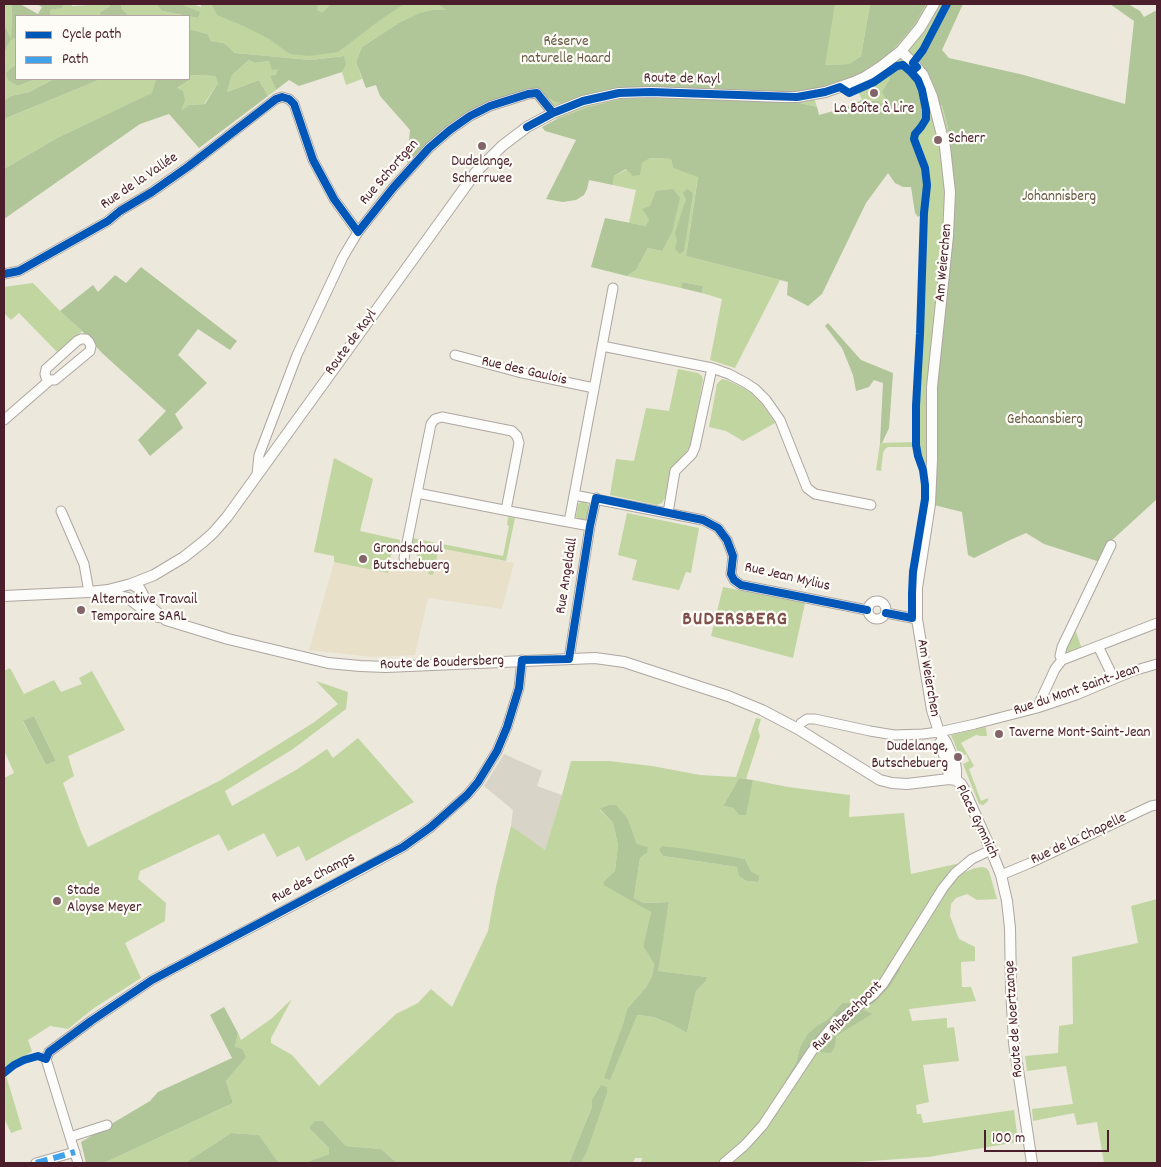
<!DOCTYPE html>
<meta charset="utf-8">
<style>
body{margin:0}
#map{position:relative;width:1161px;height:1167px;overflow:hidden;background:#ece8dc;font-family:Dekko,sans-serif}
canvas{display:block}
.frame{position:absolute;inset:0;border:5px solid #4a1f2b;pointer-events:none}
.legend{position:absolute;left:15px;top:15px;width:175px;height:65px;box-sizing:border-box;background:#fdfcf7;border:1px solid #b5a4a5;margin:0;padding:6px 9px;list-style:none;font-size:15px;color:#4a1f2b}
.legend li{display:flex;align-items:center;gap:10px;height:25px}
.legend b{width:25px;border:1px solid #b5a4a5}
.scale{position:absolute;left:984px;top:1130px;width:125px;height:22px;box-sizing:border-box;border:2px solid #4a1f2b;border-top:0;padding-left:6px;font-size:15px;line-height:18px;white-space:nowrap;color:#4a1f2b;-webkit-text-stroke:4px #fdfcf7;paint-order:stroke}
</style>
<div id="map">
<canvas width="1161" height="1167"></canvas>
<div class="frame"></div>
<ul class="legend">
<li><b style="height:6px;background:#0057b8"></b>Cycle path</li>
<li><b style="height:6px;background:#40a2eb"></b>Path</li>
</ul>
<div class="scale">100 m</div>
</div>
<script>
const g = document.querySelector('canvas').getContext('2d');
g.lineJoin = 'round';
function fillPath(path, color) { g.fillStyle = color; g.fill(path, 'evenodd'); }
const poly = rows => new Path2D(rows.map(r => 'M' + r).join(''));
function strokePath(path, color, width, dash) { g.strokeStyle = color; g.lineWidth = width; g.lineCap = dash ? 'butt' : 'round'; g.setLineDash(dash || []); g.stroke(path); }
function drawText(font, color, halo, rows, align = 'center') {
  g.font = font + ' Dekko,sans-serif'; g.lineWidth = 4.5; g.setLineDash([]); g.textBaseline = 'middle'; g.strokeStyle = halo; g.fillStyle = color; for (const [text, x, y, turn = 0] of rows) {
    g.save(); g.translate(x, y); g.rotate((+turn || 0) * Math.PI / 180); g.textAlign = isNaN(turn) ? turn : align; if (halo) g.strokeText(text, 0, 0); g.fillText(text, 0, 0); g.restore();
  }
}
fillPath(poly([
 [334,458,373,479,360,531,400,540,399,546,394,549,391,555,392,561,395,566,400,569,406,570,411,567,415,563,430,566,439,548,514,563,502,609,428,598,415,655,372,657,309,650,334,562,334,556,314,552]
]), '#e9e0c9');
fillPath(poly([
 [504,754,542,771,537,786,562,795,545,851,511,826,513,810,484,786]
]), '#d8d4c8');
fillPath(poly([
 [4,4,12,4,11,40,16,37,16,68,14,67,18,86,36,79,54,79,29,92,11,96,4,101,4,53,10,40,4,25],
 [63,4,72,4,72,6,110,4,110,6,99,13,102,16,50,16,50,10,61,8],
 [121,4,156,4,162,11,188,16,129,16,121,8],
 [181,4,192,4,201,7,201,4,870,4,861,56,849,64,825,65,825,87,879,62,892,51,906,35,926,4,947,4,923,50,918,58,923,67,923,75,935,107,942,105,948,128,945,147,950,192,931,486,918,456,916,447,888,447,885,449,883,453,881,471,876,470,880,443,916,442,916,406,920,334,924,213,927,185,914,139,915,134,921,127,890,78,882,92,894,115,879,101,862,100,854,82,813,95,817,107,796,102,651,98,619,99,585,108,557,119,545,102,533,88,397,24,362,47,356,62,362,79,346,85,342,72,346,65,343,56,311,60,235,53,224,43,211,41,208,34,189,29,189,16,198,18],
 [249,60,255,63,269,61,279,68,276,76,270,76,276,90,268,96,259,80,227,92,232,75],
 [189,75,215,76,218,83,204,104,189,105,181,112,176,89,188,81],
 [101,79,156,79,153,93,57,138,4,169,4,119],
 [650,158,671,159,673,168,698,176,686,256,780,280,735,368,710,360,722,299,702,293,703,286,682,282,681,288,627,276,636,270,648,248,662,251,649,219,647,226,629,223,636,190,613,185,614,176],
 [33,283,60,311,82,331,59,354,19,313,11,320,4,313,4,287],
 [678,369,698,373,702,376,703,380,691,444,687,451,671,469,665,498,662,503,657,505,610,495,616,459,634,461,646,408,669,411],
 [722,379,727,380,743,388,751,393,762,404,775,423,743,441,726,431,709,427,717,384],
 [334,458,373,479,360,531,400,540,399,546,394,549,391,555,388,573,334,562,334,556,314,552],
 [582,501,586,502,589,506,587,518,583,521,578,520,576,516,578,504],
 [627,513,699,528,691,573,686,572,679,590,632,580,637,560,618,555],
 [508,517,515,518,506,561,439,548,433,575,428,574,430,566,415,563,417,557,416,551,410,544,412,538,503,556,509,526,507,525],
 [723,587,805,603,793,658,711,636],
 [1075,629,1082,649,1067,654,1064,651],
 [10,668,24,694,54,680,61,692,82,684,79,678,92,671,125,730,68,756,74,776,63,783,81,832,88,847,221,780,313,723,338,704,316,681,348,692,346,709,293,749,225,791,232,806,296,770,327,749,333,758,358,738,414,802,306,861,299,846,277,857,264,833,228,851,219,834,140,871,138,879,166,903,165,921,125,943,141,978,94,1008,68,1029,50,1026,28,1040,32,1051,4,1072,4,778,14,773,4,750,4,671],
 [34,716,56,761,46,765,23,722],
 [756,718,761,719,758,729,760,736,746,779,739,778,723,806,733,808,739,815,745,815,753,780,788,787,850,795,849,817,904,813,911,874,956,864,957,865,941,887,880,981,870,991,853,1003,842,1003,827,1020,818,1025,800,1047,796,1063,786,1080,790,1078,769,1114,744,1143,721,1163,641,1163,642,1158,635,1158,633,1163,581,1163,587,1152,607,1094,592,1100,592,1107,569,1163,397,1163,381,1149,346,1146,323,1121,309,1128,329,1148,329,1154,309,1162,309,1163,279,1163,259,1135,231,1133,185,1163,104,1163,233,1103,226,1081,245,1057,235,1047,238,1033,241,1040,271,1019,292,999,271,1038,271,1043,292,1055,319,1086,396,1014,418,1003,431,989,452,1007,488,931,496,887,511,826,545,850,562,795,571,761,609,761,652,766,700,775,736,777],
 [608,805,628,819,637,844,647,853,640,858,634,898,643,903,669,902,657,971,707,977,706,981,696,991,687,1033,671,1024,653,1017,637,1015,623,1024,627,1009,646,987,652,976,654,964,643,946,651,912,604,881,615,871,618,845,613,823,600,810],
 [659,850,745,859,751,871,758,876,758,882,747,881,737,867,663,856],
 [986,727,987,736,981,736,976,735,961,743,974,766,969,769,981,801,988,798,988,801,983,805,979,804,963,764,969,761,966,754,960,757,951,735],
 [982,867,986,868,989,871,997,899,977,900,967,894,956,898,951,904,950,916,959,939,975,947,975,961,961,962,962,987,971,987,976,1001,909,1009,912,1021,947,1018,947,1028,954,1027,959,1061,923,1065,929,1102,916,1105,917,1114,921,1114,923,1123,1014,1110,1018,1142,928,1157,842,1163,729,1163,811,1055,898,966,947,888,958,875,975,868],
 [1157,899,1157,1163,1104,1163,1097,1122,1077,1125,1074,1113,1033,1121,1032,1109,1073,1104,1066,1066,1027,1071,1025,1056,1058,1053,1059,1026,1073,1024,1072,957,1138,943,1131,906],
 [5,1072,22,1129,11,1133,4,1118,4,1073]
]), '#c1d5a1');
fillPath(poly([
 [12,4,20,4,38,14,42,7,37,4,63,4,62,8,50,10,50,16,16,16,16,37,10,41,4,53,4,25,11,39],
 [110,4,121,4,121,8,129,16,102,16,99,13,110,6],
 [156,4,181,4,185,6,200,12,198,18,162,11],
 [217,4,238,5,239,4,318,4,317,10,322,13,331,4,404,4,380,20,338,52,309,56,290,54,269,39,246,27,217,15,212,5],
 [438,4,835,4,825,65,849,64,861,56,870,4,926,4,914,25,906,35,892,51,879,62,850,79,825,87,797,93,782,93,650,86,617,89,583,96,562,103,554,101,533,88,489,102,470,112,449,125,425,145,407,163,410,130,380,96,376,85,366,88,356,62,362,47,397,24,420,13,433,10,446,10],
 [947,4,963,4,942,50,949,58,1024,75,1125,104,1134,21,1110,4,1128,4,1140,11,1144,17,1157,10,1157,499,1110,542,1100,562,1044,544,1026,533,1010,540,974,558,968,555,962,512,930,504,932,387,948,236,945,147,948,128,942,105,935,107,923,75,923,67,918,58,923,51],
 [189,29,208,34,211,41,224,43,235,53,311,60,344,56,346,65,342,72,299,86,289,80,276,90,270,76,276,75,278,69,272,70,269,61,255,63,249,60,232,75,227,92,259,80,268,96,199,148,169,114,140,124,4,219,4,169,57,138,152,93,156,79,189,79],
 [190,75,215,76,218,83,205,104,189,105,181,111,185,100,183,91,177,88,188,81],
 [903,65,911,72,918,80,922,90,925,101,926,110,926,119,921,127,915,134,914,139,925,168,927,185,924,213,918,217,915,213,911,187,903,187,895,183,888,173,866,203,822,294,808,306,787,295,788,282,686,256,698,177,673,168,671,159,650,158,642,163,640,175,633,176,626,169,614,176,613,185,589,180,587,189,584,195,576,200,563,202,546,199,576,140,545,131,542,127,557,119,585,108,619,99,651,98,796,102,817,107,819,115,841,109,862,100,879,101,893,114,882,92,890,78,889,72,897,66],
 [14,66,16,68,16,79,36,79,18,86,8,80,6,73],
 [54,79,101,79,4,119,4,101,11,96,29,92],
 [673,189,680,198,672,232,662,251,648,248,636,270,627,276,591,267,605,218,646,226,649,219,642,209,650,206,656,191],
 [687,189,693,193,684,251,680,254,675,249,677,241,675,233,686,199,683,193],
 [141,267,237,341,230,350,198,329,178,355,207,383,175,414,183,428,150,456,138,440,166,411,102,353,82,331,60,311,93,285,98,292,115,275,126,283],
 [682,282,703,286,702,293,681,288],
 [828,323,861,360,893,373,889,428,882,443,880,443,883,383,874,380,869,387,856,391,853,375,842,348,825,326],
 [34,716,56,761,46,765,23,721],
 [739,778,753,780,746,815,739,815,733,808,723,806],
 [608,805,616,805,628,819,637,844,648,847,647,853,640,858,634,898,643,903,669,902,658,971,707,977,706,981,696,991,687,1033,671,1024,653,1017,637,1015,610,1080,604,1078,623,1024,627,1009,646,987,652,976,654,964,643,946,651,912,604,885,604,881,615,871,618,845,613,823,600,809],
 [662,846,686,849,745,859,751,871,759,876,758,882,747,881,739,876,737,867,663,856,659,850],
 [892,963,900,967,900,970,890,986,874,1003,861,1009,872,1014,836,1036,835,1046,831,1053,819,1052,829,1032,796,1075,785,1081,796,1063,800,1047,808,1034,818,1025,827,1020,842,1003,853,1003,870,991,880,981,888,964],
 [224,1007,238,1033,235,1047,242,1049,246,1057,226,1081,233,1103,104,1163,86,1163,81,1142,150,1101,158,1092,232,1058,210,1015],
 [601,1085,607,1087,607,1094,587,1152,581,1163,569,1163,592,1107,592,1100],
 [315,1121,323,1121,346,1146,381,1149,397,1163,309,1163,308,1162,329,1154,329,1148,309,1128],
 [231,1133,259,1135,279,1163,185,1163]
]), '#b0c699');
const minor = poly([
 [4,274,19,271,108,221,120,211,152,192,189,166,276,99,282,97,289,99,294,104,313,160,334,199,358,232],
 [81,339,86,339,89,342,91,346,90,351,55,380,50,380,46,378,45,374,46,369,77,341,81,339],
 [602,346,712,368,729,374,746,383,755,389,766,400,780,420,807,488,815,494,871,505],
 [455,355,518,372,594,388],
 [4,420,50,380],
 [257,475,259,455,297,355,343,257,358,232,393,188,429,148,450,130,470,116,490,106,528,94,537,93,553,113],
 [574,495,703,520,718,528,727,540,733,556,731,574,734,580,741,585,867,610],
 [506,510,519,443,517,436,512,431,442,417,435,419,431,424,417,493,514,512,590,526],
 [61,511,84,564,89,592],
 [668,513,675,471,692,454,695,447,712,368],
 [569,522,613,288],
 [404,558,417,493],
 '868 610a9 9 0 1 1 18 0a9 9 0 1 1-18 0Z',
 [886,613,917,619],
 [1098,646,1114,679],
 [569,659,590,526,596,498],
 [1062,660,1157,623],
 [1037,708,1055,669,1062,660,1060,656,1062,647,1111,545],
 [798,729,801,723,807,719,815,719,870,731,894,735,923,734,939,732,975,724,1037,708,1076,695,1133,671,1157,664],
 [1001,875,1030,863,1151,806,1157,805],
 [70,1137,107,1125],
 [36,1163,75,1152],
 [78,1163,46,1059,49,1052,91,1021,152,980,374,863,403,847,431,827,467,795,478,782,497,751,507,727,519,688,522,660],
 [724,1163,745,1145,763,1125,812,1051,830,1029,846,1015,873,995,883,984,943,888,955,873,972,859,991,850]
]);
const major = poly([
 [901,51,913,63,923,75,932,96,945,147,950,192,948,236,932,387,932,460,930,504,917,588,917,619,932,710,939,732,946,742,955,763,956,769,956,780],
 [131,584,140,589,144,597,153,609,166,620,228,639,328,663,360,666,386,667,595,658,624,662,728,696,762,710,798,729,880,780,892,783,907,784,949,779,956,780],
 [103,594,116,595,128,598,144,610,158,617],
 [4,596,89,592,108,590,131,584,154,575,184,557,203,542,213,533,227,517,476,172,502,146,527,127,553,113,583,101,619,93,651,92,782,97,797,97,825,92,854,82,865,77,882,66,901,51,920,28,934,4],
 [940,743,948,767,949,779],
 [956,780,961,784,964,789,991,850,1001,875,1007,901,1010,928,1011,988,1014,1043,1032,1163]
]);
strokePath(minor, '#aea6a1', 11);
strokePath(major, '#aea6a1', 12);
strokePath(minor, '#fcfcfa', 9);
strokePath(major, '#fcfcfa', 10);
strokePath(poly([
 [36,1163,75,1152]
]), '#40a2eb', 6, [12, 6]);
strokePath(poly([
 [911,72,917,67,913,63,923,50,947,4],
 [527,127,553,113,583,101,619,93,651,92,797,97,825,92,840,87,849,93,874,82,897,66,903,65,911,72,918,80,922,90,926,110,926,119,921,127,915,134,914,139,925,168,927,185,924,213,920,334,916,406,916,445,918,456,923,470,925,485,925,499,913,572,912,593,912,618,886,613],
 [4,274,19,271,108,221,120,211,152,192,189,166,276,99,282,97,289,99,294,104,313,160,334,199,358,232,393,188,429,148,450,130,470,116,490,106,528,94,537,93,553,113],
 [4,1073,14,1065,24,1060,38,1056,46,1059,49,1052,91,1021,152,980,403,847,431,827,467,795,478,782,497,751,507,727,519,688,522,660,569,659,590,526,596,498,703,520,718,528,727,540,733,556,731,574,734,580,741,585,867,610]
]), '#0057b8', 8);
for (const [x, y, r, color] of [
 [874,93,5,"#836569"],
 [938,140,5,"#836569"],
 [482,146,5,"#836569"],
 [363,559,5,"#836569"],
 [81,610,5,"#836569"],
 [999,734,5,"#836569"],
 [958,757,5,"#836569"],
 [57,901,5,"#836569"]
]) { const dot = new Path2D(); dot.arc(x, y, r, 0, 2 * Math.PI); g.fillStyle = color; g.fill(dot); strokePath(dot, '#fdfcf7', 2); }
drawText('15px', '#675944', '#fdfcf7', [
 ["Réserve",566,43],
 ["naturelle Haard",566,60],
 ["Johannisberg",1059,198],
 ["Gehaansbierg",1045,421]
]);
drawText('15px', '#4a1f2b', '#fdfcf7', [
 ["Route de Kayl",682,80,1],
 ["Rue Schortgen",390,173,-49],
 ["Rue de la Vallée",140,182,-34],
 ["Am Weierchen",945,263,-85],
 ["Route de Kayl",352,343,-54],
 ["Rue des Gaulois",524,372,13],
 ["Rue Angeldall",568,576,-81],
 ["Rue Jean Mylius",787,578,13],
 ["Route de Boudersberg",442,664,-2],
 ["Am Weierchen",927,678,80],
 ["Rue du Mont Saint-Jean",1077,691,-19],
 ["Place Gymnich",976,822,64],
 ["Rue de la Chapelle",1079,840,-25],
 ["Rue des Champs",314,879,-28],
 ["Rue Ribeschpont",848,1017,-45],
 ["Route de Noertzange",1015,1019,-94]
]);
drawText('15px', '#4a1f2b', '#fdfcf7', [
 ["La Boîte à Lire",874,110,"center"],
 ["Scherr",948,140],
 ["Dudelange,",482,163,"center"],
 ["Scherrwee",482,180,"center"],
 ["Grondschoul",373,550],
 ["Butschebuerg",373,567],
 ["Alternative Travail",91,601],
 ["Temporaire SARL",91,618],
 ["Taverne Mont-Saint-Jean",1009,734],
 ["Dudelange,",948,748,"right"],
 ["Butschebuerg",948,765,"right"],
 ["Stade",67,892],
 ["Aloyse Meyer",67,909]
], 'left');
g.letterSpacing = '1px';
drawText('bold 20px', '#7f504c', '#fdfcf7', [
 ["BUDERSBERG",735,621]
]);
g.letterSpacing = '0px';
</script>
